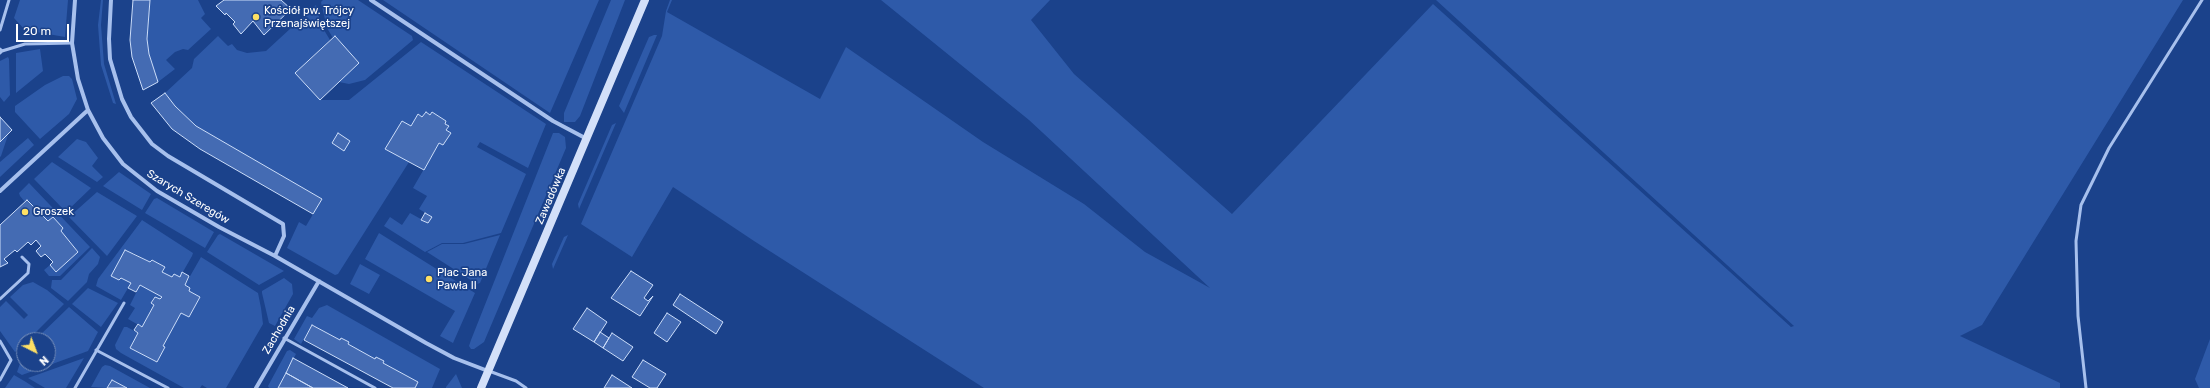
<!DOCTYPE html>
<meta charset="utf-8">
<style>
body{margin:0}
#map{position:relative;width:2210px;height:388px;overflow:hidden;background:#1b428b;font-family:Rubik,sans-serif}
canvas{display:block}
.north{position:absolute;left:16px;top:332px;width:40px;height:40px;box-sizing:border-box;background:#1b428b;border:1px solid #768eb9;border-radius:50%;rotate:138deg;font-size:11px;font-weight:700;line-height:16px;text-align:center;color:#fff}
.north::after{content:'';display:block;margin:auto;width:14px;height:18px;background:#fee064;clip-path:polygon(50% 0,100% 100%,50% 72%,0 100%)}
.scale{position:absolute;left:16px;top:24px;width:53px;height:18px;box-sizing:border-box;border:2px solid #fff;border-top:0;padding-left:5px;font-size:12px;line-height:14px;white-space:nowrap;color:#fff;-webkit-text-stroke:3px #1b428b;paint-order:stroke}
</style>
<div id="map">
<canvas width="2210" height="388"></canvas>
<div class="north">N</div>
<div class="scale">20 m</div>
</div>
<script>
const g = document.querySelector('canvas').getContext('2d');
g.lineJoin = 'round';
function fillPath(path, color) { g.fillStyle = color; g.fill(path, 'evenodd'); }
const poly = rows => new Path2D(rows.map(r => 'M' + r).join(''));
function strokePath(path, color, width, dash) { g.strokeStyle = color; g.lineWidth = width; g.lineCap = dash ? 'butt' : 'round'; g.setLineDash(dash || []); g.stroke(path); }
function drawText(font, color, halo, rows, align = 'center') {
  g.font = font + ' Rubik,sans-serif'; g.lineWidth = 3.5; g.setLineDash([]); g.textBaseline = 'middle'; g.strokeStyle = halo; g.fillStyle = color; for (const [text, x, y, turn = 0] of rows) {
    g.save(); g.translate(x, y); g.rotate((+turn || 0) * Math.PI / 180); g.textAlign = isNaN(turn) ? turn : align; if (halo) g.strokeText(text, 0, 0); g.fillText(text, 0, 0); g.restore();
  }
}
fillPath(poly([
 [20,0,68,0,65,37,25,30,14,18],
 [101,0,103,0,101,25,104,64,116,104,113,103,101,65,98,25],
 [150,0,198,0,205,14,201,18,211,29,188,50,183,49,175,52,166,60,175,69,158,82,149,54,147,39],
 [323,0,358,0,412,36,413,40,365,80,349,84,339,82,359,63,335,36,333,38,327,28,321,2],
 [383,0,599,0,550,113],
 [611,0,625,0,580,116,575,122,564,122,564,113],
 [670,0,672,0,667,12,820,99,846,47,983,142,1084,204,1145,252,1210,288,1029,120,881,0,1050,0,1031,20,1074,74,1232,214,1433,4,1791,327,1794,326,1436,0,2183,0,1982,325,1960,336,2060,383,2060,388,984,388,754,241,673,187,632,257,581,224,662,36,666,11],
 [316,5,321,25,330,40,295,73,320,100,349,100,421,42,546,124,528,168,480,142,477,147,526,174,501,233,463,243,442,243,425,252,384,226,390,217,402,225,410,213,428,223,432,217,419,209,427,196,413,188,439,143,443,145,451,133,446,130,449,126,445,124,446,121,432,112,430,115,426,112,422,117,418,114,411,126,402,121,386,149,409,162,338,274,335,275,287,248,299,222,306,226,322,199,196,126,175,106,165,93,192,68,194,59,218,36,228,46,232,44,237,50,247,53,266,51],
 [654,35,657,35,624,113,619,106,649,37],
 [40,49,43,71,16,93,16,53],
 [8,57,9,59,10,95,4,102,0,97,0,61],
 [63,76,69,76,72,79,77,99,69,114,40,139,15,112,15,106,45,85],
 [616,123,579,209,578,204,612,125],
 [553,133,559,133,565,137,566,148,484,342,474,349,471,349,469,346,471,340],
 [8,135,1,156,0,157,0,142],
 [28,138,34,145,0,177,0,162],
 [77,139,86,142,98,158,92,166,103,177,97,182,58,157],
 [52,162,91,188,66,212,34,179],
 [119,172,151,194,142,210,103,186],
 [29,183,90,247,60,276,49,276,44,270,50,265,56,272,78,252,61,231,63,228,53,217,48,221,28,200,25,202,20,196,19,193],
 [97,192,137,216,107,256,69,217],
 [157,198,214,232,205,248,145,213,154,199],
 [142,220,193,253,192,256,180,277,172,277,162,272,165,267,152,260,150,262,133,253,111,276,119,280,121,278,131,283,121,300,96,286,98,279],
 [379,233,475,293,453,343,440,336,455,311,365,259],
 [220,234,284,271,259,285,207,252,218,235],
 [500,235,480,283,477,284,427,252,442,244,464,244],
 [568,235,553,269,552,264,564,237],
 [92,248,100,257,98,264,89,274,87,282,68,301,51,288,52,280,61,280],
 [201,257,258,293,261,308,263,324,226,388,207,388,202,385,200,388,184,388,121,353,116,349,115,345,124,327,127,327,138,333,130,348,157,362,165,347,163,346,181,313,189,317,200,297,189,291,185,285],
 [360,264,380,275,369,294,350,284],
 [284,278,292,284,293,294,275,326,269,323,262,293,262,291],
 [33,282,47,290,64,304,28,340,24,340,24,344,15,352,0,331,0,307,6,301,24,319,28,315,10,297,23,285],
 [140,285,162,297,160,299,154,297,151,303,154,305,142,327,128,319,135,308,130,305],
 [88,288,118,303,101,327,72,304],
 [327,305,440,369,432,388,415,388,418,382,383,363,384,361,375,359,312,325,301,344,294,339,307,316,312,318,319,308],
 [69,307,98,332,88,351,22,375,17,372,24,352,24,364,48,364,48,340,35,340],
 [2210,339,2210,388,2199,388,2195,379],
 [290,350,296,354,278,388,269,388,268,386,287,351],
 [84,358,66,388,45,388,28,378],
 [105,365,110,366,150,388,127,388,112,380,107,388,91,387,102,367],
 [456,374,462,388,446,388,446,387],
 [14,375,26,382,35,388,5,388]
]), '#2e5aa9');
const building = poly([
 [133,0,150,0,147,39,149,54,158,82,143,90,132,57,130,40,133,0],
 [224,0,281,0,291,9,264,35,253,21,241,34,233,24,235,22,226,13,225,15,216,6,224,0],
 [335,36,359,63,320,100,295,73,335,36],
 [165,93,175,106,196,126,322,199,313,214,200,149,172,129,151,103,165,93],
 [426,112,430,115,432,112,446,121,445,124,449,126,446,130,451,133,443,145,439,143,424,170,385,149,402,121,411,126,418,114,422,117,426,112],
 [0,117,12,130,0,142,0,117],
 [338,133,350,141,344,151,332,143,338,133],
 [27,200,48,221,53,217,63,228,61,231,78,252,56,272,50,265,53,262,45,254,41,257,36,251,41,246,36,240,31,245,28,242,17,252,15,250,4,259,8,263,0,267,0,225,27,200],
 [425,213,432,217,428,223,421,220,425,213],
 [125,250,150,262,152,260,165,267,162,272,172,277,174,274,180,277,182,272,189,276,185,285,190,288,189,291,200,297,189,317,181,313,163,346,165,347,157,362,130,348,138,333,134,330,138,324,142,327,154,305,151,303,155,297,160,299,162,297,140,285,136,292,128,288,131,283,121,278,119,280,111,276,125,250],
 [631,271,653,285,644,298,648,301,653,296,640,316,611,298,631,271],
 [680,294,723,322,716,334,673,305,680,294],
 [587,308,607,322,594,342,573,329,587,308],
 [667,313,681,322,667,342,654,333,667,313],
 [312,325,340,340,341,338,349,342,348,344,375,359,376,357,384,361,383,363,418,382,415,388,393,388,304,340,312,325],
 [600,332,609,338,603,348,594,342,600,332],
 [612,333,633,347,623,361,603,348,612,333],
 [293,358,348,388,313,388,286,373,293,358],
 [643,360,666,374,657,388,650,388,632,377,643,360],
 [286,373,313,388,278,388,286,373],
 [612,375,632,388,604,388,612,375],
 [112,380,127,388,107,388,112,380]
]);
fillPath(building, '#446bb3');
strokePath(building, '#ccddf9', 1);
strokePath(poly([
 [0,30,9,0],
 [0,49,2,51,0,53],
 [2,51,25,44,72,43],
 [0,299,28,273,29,264,22,257],
 [284,338,375,388],
 [0,341,11,360,0,380],
 [96,350,168,388],
 [489,371,516,381,526,388],
 [75,388,124,303],
 [2086,388,2078,316,2076,241,2081,205,2109,148,2202,0]
]), '#a7c0ed', 3);
strokePath(poly([
 [75,0,72,43,78,79,88,110,103,138,123,164,157,191,219,227,275,256,426,343,454,358,488,371],
 [111,0,109,39,110,59,122,99,131,117,152,144,168,156,283,224,284,236,275,256],
 [371,0,553,121,587,139],
 [0,191,88,110],
 [256,388,319,281]
]), '#a7c0ed', 4);
strokePath(poly([
 [481,388,645,0]
]), '#d3e0f9', 8);
for (const [x, y, r, color] of [
 [256,17,4,"#fee064"],
 [25,212,4,"#fee064"],
 [429,279,4,"#fee064"]
]) { const dot = new Path2D(); dot.arc(x, y, r, 0, 2 * Math.PI); g.fillStyle = color; g.fill(dot); strokePath(dot, '#1b428b', 1.5); }
drawText('11px', '#fff', '#1b428b', [
 ["Kościół pw. Trójcy",264,11],
 ["Przenajświętszej",264,24],
 ["Groszek",33,212],
 ["Plac Jana",437,273],
 ["Pawła II",437,286]
], 'left');
drawText('11px', '#fff', '#1b428b', [
 ["Zawadówka",551,196,-67],
 ["Szarych Szeregów",188,197,31],
 ["Zachodnia",279,330,-60]
]);
</script>
